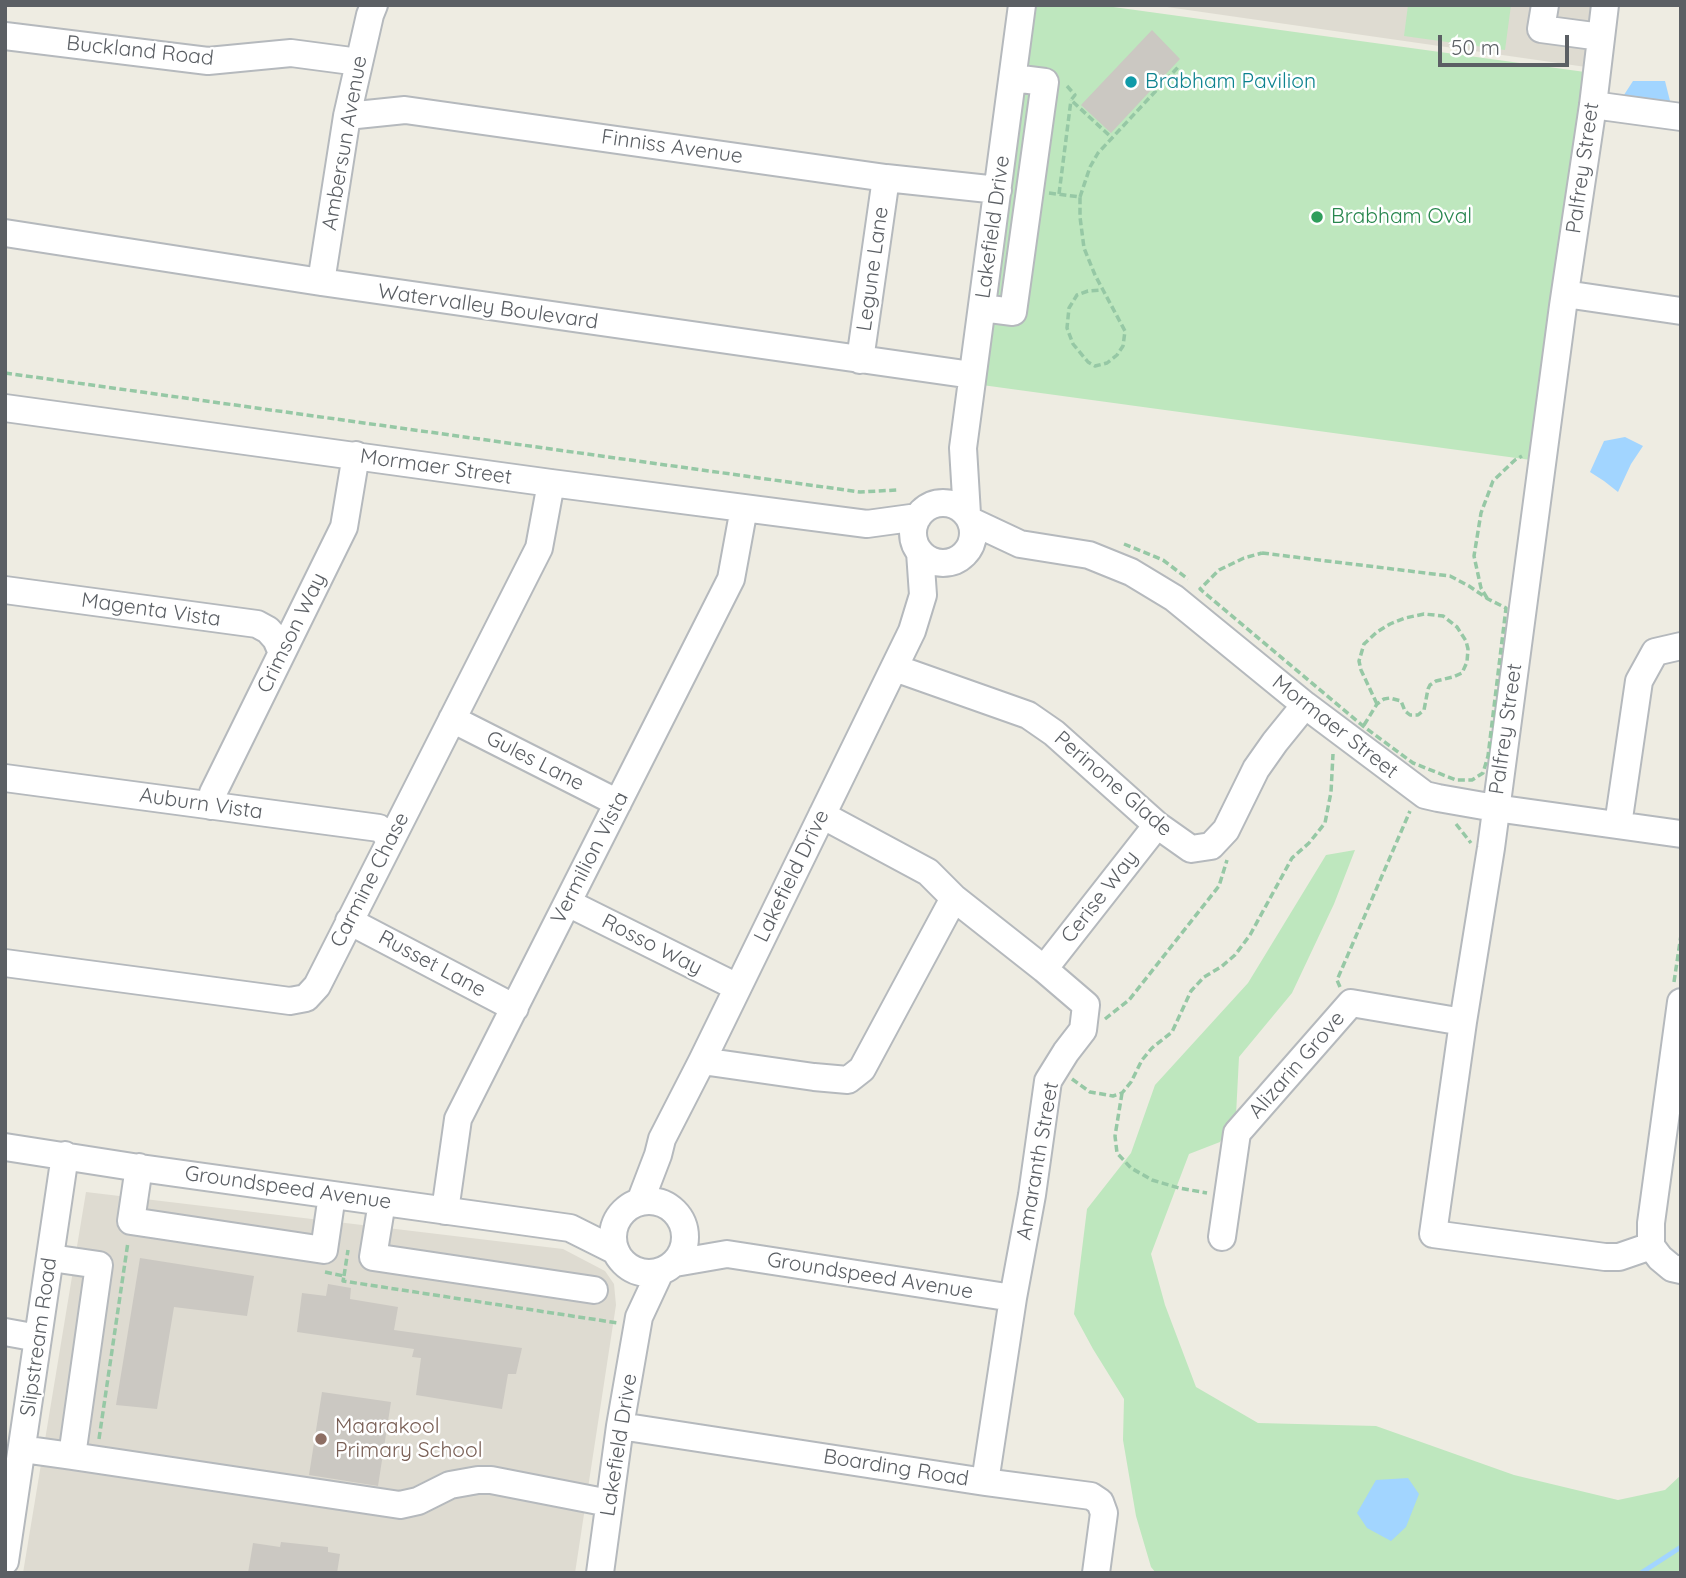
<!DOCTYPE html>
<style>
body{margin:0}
#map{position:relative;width:1686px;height:1578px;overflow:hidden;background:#eeece2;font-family:Quicksand,sans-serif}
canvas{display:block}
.frame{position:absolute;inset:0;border:7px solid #5b5f64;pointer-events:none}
.scale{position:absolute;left:1438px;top:35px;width:131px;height:32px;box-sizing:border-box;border:4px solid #5b5f64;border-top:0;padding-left:9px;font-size:21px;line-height:24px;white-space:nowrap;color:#5b5f64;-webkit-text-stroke:5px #fff;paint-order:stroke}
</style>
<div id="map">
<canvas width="1686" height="1578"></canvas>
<div class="frame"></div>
<div class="scale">50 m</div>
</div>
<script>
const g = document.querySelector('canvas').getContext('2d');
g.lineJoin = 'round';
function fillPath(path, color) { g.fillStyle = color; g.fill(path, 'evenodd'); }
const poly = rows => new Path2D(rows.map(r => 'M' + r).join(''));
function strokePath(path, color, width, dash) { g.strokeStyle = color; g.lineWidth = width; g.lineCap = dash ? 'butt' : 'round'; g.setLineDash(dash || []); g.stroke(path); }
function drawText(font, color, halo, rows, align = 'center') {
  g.font = font + ' Quicksand,sans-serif'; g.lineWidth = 5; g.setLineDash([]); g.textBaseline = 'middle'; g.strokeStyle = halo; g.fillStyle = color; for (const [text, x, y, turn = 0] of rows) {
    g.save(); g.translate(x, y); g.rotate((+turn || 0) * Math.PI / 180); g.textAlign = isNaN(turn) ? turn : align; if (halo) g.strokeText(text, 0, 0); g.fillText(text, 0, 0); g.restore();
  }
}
fillPath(poly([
 [1153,5,1595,5,1586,67],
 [86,1192,563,1249,605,1271,614,1284,616,1305,575,1573,23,1573]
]), '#dedbd1');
fillPath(poly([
 [1030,5,1099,5,1585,72,1531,460,982,385],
 [1408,5,1511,5,1505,50,1404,36],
 [1355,850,1334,904,1292,993,1239,1057,1236,1115,1220,1142,1189,1154,1151,1254,1165,1305,1196,1387,1258,1423,1376,1426,1514,1475,1618,1500,1665,1490,1681,1475,1681,1573,1156,1573,1151,1567,1136,1516,1123,1440,1124,1399,1093,1349,1074,1314,1087,1209,1131,1153,1155,1085,1248,983,1326,855]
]), '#bee7be');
fillPath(poly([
 [1633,81,1665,81,1670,101,1666,118,1622,98],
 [1625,437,1643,446,1631,464,1618,492,1604,481,1590,472,1604,441],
 [1408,1478,1419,1494,1406,1527,1391,1541,1367,1528,1357,1513,1376,1480]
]), '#a2d5ff');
strokePath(poly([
 [1641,1573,1681,1547]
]), '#a2d5ff', 5);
fillPath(poly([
 [1152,30,1180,59,1111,133,1081,105],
 [140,1258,254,1276,247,1316,174,1307,157,1409,116,1405],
 [328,1284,351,1288,350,1299,398,1307,394,1330,522,1348,516,1374,508,1374,502,1409,416,1395,421,1358,412,1357,414,1349,297,1332,302,1293,326,1296],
 [322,1392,391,1402,378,1486,309,1475],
 [281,1542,328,1547,328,1552,340,1554,337,1573,248,1573,253,1543,280,1547]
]), '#cbc8c2');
const minor = poly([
 [1545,5,1541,29,1601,37],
 [1605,5,1593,105,1563,306,1491,848,1463,1022,1433,1234,1605,1257,1619,1257,1651,1246],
 [5,36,208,61,291,53,359,62],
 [1593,105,1681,117],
 [347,116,405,110,886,178,998,190],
 [5,233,321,282,972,375],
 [321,282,347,116,370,15,374,5],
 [1565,294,1681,311],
 [982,308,1013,312,1045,82,1013,78],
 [860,360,886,178],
 [5,408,551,483,867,524,918,517],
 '913 533a30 30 0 1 1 60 0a30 30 0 1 1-60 0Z',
 [967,514,963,448,1022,5],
 [971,521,1020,544,1089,555,1131,572,1174,598,1305,705,1425,795,1438,798,1495,808,1681,834],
 [5,590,257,624,268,630,276,639,282,653],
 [895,668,1028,715,1054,733,1157,825,1191,849,1211,846,1226,830,1256,769,1275,742,1305,705],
 [452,719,618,803],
 [5,778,379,828,386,834,389,842],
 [211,806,213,793,344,527,356,455],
 [822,815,928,872,954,898,1044,969,1086,1005,1083,1030,1066,1052,1048,1081,1032,1195,1013,1298,985,1482],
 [1618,825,1639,681,1655,652,1681,646],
 [568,903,737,987],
 [349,921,515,1008],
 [5,963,290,1001,306,998,317,986,539,548,551,483],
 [1044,969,1157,825],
 [1681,1002,1651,1223,1651,1246,1660,1258,1672,1268,1681,1270],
 [702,1061,814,1077,848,1080,862,1069,954,898],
 [5,1147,133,1167,570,1228,616,1251],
 [139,1167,131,1221,324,1250,332,1195],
 '613 1237a36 36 0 1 1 72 0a36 36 0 1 1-72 0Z',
 [382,1202,373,1257,594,1290],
 [640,1202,658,1155,662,1139,702,1061,912,631,923,595,920,552],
 [445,1211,458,1119,731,579,744,508],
 [1222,1237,1237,1133,1351,1003,1463,1022],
 [675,1263,727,1254,1013,1298],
 [5,1332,38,1338],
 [620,1426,985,1482,1091,1496,1100,1502,1104,1513,1096,1573],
 [22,1449,72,1456,99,1265,51,1258],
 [72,1456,400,1505,418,1501,450,1485,478,1480,491,1480,609,1503],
 [5,1561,65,1155],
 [600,1573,620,1426,639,1317,660,1272]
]);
strokePath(minor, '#b5b9bd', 30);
strokePath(poly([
 [1067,86,1075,95,1071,100,1112,138],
 [1049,193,1080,197,1080,217,1084,248,1095,275,1103,290,1125,331,1123,346,1117,355,1107,363,1095,366,1088,362,1073,344,1067,328,1069,308,1077,295,1088,291,1103,290],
 [1059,194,1071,100],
 [1080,197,1090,167,1098,153,1180,65],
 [5,373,860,492,897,490],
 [1124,544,1163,560,1188,579],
 [1262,553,1450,576,1469,586,1488,599,1506,608,1488,756,1483,773,1472,780,1456,780,1413,763,1363,726,1200,589,1219,570,1244,558,1262,553],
 [1487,598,1481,588,1474,556,1481,513,1493,481,1515,460,1522,456],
 [1364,725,1377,704,1384,699,1390,698,1401,701,1405,711,1410,715,1418,715,1424,710,1428,689,1430,685,1436,681,1453,677,1462,673,1467,662,1468,649,1466,641,1457,627,1443,616,1424,614,1405,618,1390,624,1377,632,1364,644,1359,661,1361,670,1377,704],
 [1456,824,1471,843],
 [1674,982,1681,935],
 [1340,987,1337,980,1410,811],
 [1105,1019,1129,1000,1219,886,1227,860],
 [1072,1079,1090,1092,1113,1096,1122,1093,1131,1082,1142,1060,1152,1048,1172,1032,1191,991,1204,977,1221,967,1235,955,1250,935,1292,858,1309,843,1325,823,1331,792,1333,754],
 [1122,1093,1115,1136,1117,1153,1131,1168,1152,1180,1179,1188,1207,1193],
 [325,1272,344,1276,343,1281,618,1323],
 [344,1276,348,1250],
 [99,1439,128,1242]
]), '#96c8a5', 3.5, [7, 3.5]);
strokePath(minor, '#fff', 26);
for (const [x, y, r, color] of [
 [1131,82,7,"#0f9aa8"],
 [1317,217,7,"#2e9e5b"],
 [321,1439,7,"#8d6e63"]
]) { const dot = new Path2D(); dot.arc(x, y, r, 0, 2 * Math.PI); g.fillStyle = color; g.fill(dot); strokePath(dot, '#fff', 2.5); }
drawText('21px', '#5b5f64', '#fff', [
 ["Buckland Road",140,51,6],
 ["Ambersun Avenue",345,143,-80],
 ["Finniss Avenue",672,147,8],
 ["Palfrey Street",1583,168,-82],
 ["Lakefield Drive",993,227,-82],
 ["Legune Lane",873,269,-82],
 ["Watervalley Boulevard",488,307,8],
 ["Mormaer Street",436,467,8],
 ["Magenta Vista",151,610,8],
 ["Crimson Way",292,633,-64],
 ["Mormaer Street",1335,727,38],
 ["Palfrey Street",1506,729,-82],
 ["Gules Lane",535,761,27],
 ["Perinone Glade",1113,784,41],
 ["Auburn Vista",201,804,8],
 ["Vermilion Vista",590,858,-63],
 ["Lakefield Drive",792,876,-64],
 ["Carmine Chase",370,880,-63],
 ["Cerise Way",1100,897,-52],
 ["Rosso Way",652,945,27],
 ["Russet Lane",432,964,28],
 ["Alizarin Grove",1297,1065,-49],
 ["Amaranth Street",1038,1161,-80],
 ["Groundspeed Avenue",288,1188,8],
 ["Groundspeed Avenue",870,1276,9],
 ["Slipstream Road",39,1337,-82],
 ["Lakefield Drive",619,1445,-81],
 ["Boarding Road",896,1468,9]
]);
drawText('21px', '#0d838f', '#fff', [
 ["Brabham Pavilion",1145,82]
], 'left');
drawText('21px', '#27864d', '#fff', [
 ["Brabham Oval",1331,217]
], 'left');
drawText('21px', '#785e54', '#fff', [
 ["Maarakool",335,1427],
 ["Primary School",335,1451]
], 'left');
</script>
